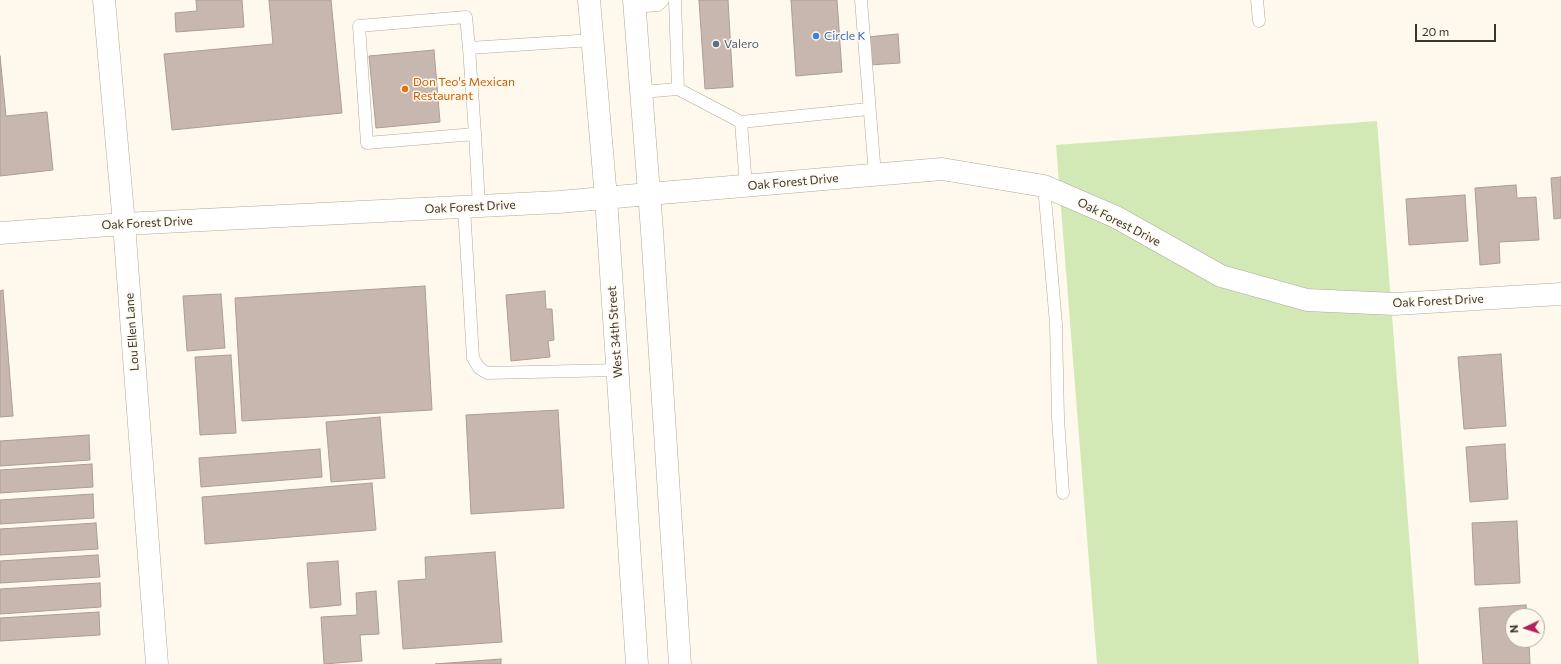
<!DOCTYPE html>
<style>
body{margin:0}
#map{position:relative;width:1561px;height:664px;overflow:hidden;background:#fff9ed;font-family:Commissioner,sans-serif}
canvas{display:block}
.north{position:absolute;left:1505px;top:608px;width:40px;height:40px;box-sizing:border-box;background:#fff9ed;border:1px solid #b0aba2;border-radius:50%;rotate:266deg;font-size:11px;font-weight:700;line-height:16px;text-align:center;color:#3a3731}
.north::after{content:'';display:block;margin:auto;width:14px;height:18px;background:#b0225c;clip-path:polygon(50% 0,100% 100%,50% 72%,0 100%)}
.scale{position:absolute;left:1415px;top:24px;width:81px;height:18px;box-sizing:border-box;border:2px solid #3a3731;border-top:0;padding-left:5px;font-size:12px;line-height:14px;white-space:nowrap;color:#3a3731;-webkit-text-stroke:3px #fff9ed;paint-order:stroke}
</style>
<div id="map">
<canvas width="1561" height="664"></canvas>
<div class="north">N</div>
<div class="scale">20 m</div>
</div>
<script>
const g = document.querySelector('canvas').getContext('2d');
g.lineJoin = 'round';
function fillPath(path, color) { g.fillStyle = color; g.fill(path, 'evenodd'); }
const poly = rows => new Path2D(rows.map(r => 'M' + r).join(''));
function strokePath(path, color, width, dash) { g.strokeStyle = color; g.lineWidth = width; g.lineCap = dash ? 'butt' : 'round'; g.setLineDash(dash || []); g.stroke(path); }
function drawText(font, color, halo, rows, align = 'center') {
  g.font = font + ' Commissioner,sans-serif'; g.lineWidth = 3; g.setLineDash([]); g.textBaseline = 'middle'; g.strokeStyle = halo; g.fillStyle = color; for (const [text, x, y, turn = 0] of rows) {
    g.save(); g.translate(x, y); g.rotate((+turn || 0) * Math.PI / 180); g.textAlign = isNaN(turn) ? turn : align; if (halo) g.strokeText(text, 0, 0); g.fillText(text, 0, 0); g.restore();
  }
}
fillPath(poly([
 [1377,121,1419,664,1097,664,1056,145]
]), '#d2e9b6');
const building = poly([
 [196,0,242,0,244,27,176,32,175,13,197,11,196,0],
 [269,0,331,0,342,113,172,130,164,54,273,44,269,0],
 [699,0,728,0,733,87,705,89,699,0],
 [791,0,837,0,842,72,796,76,791,0],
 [898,34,900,63,869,65,867,37,898,34],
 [434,50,440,122,376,128,369,56,434,50],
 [0,56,6,116,47,112,53,170,0,176,0,56],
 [1561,177,1561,218,1554,219,1551,178,1561,177],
 [1516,185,1517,198,1536,197,1539,240,1499,242,1500,263,1480,265,1475,188,1516,185],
 [1465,195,1468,241,1409,245,1406,199,1465,195],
 [425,286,432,410,242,421,235,298,425,286],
 [3,290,13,416,0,417,0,291,3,290],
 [545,291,546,309,552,309,554,340,548,341,550,357,511,361,506,295,545,291],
 [221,294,225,348,187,351,183,296,221,294],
 [1501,354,1506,426,1464,429,1458,357,1501,354],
 [231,355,236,433,200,435,195,357,231,355],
 [558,410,564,508,471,514,466,415,558,410],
 [380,417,385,478,331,482,326,422,380,417],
 [89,435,90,460,0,466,0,441,89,435],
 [1505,444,1508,499,1470,502,1466,447,1505,444],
 [320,449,322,477,201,487,199,458,320,449],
 [92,464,93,487,0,493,0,470,92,464],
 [372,483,376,530,205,544,202,497,372,483],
 [93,494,94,518,0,524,0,500,93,494],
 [1517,521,1520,583,1475,585,1472,523,1517,521],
 [96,523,98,549,0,555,0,529,96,523],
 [495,552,502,642,403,649,398,581,426,579,425,557,495,552],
 [98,555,100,577,0,583,0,561,98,555],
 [338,561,341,605,310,608,307,563,338,561],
 [100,583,101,607,0,614,0,589,100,583],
 [376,591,379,634,360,635,362,661,324,664,321,617,357,615,356,593,376,591],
 [1526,605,1527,616,1513,616,1513,640,1529,640,1530,664,1483,664,1479,608,1526,605],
 [99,612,100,635,0,641,0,618,99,612],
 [501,659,501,664,435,664,501,659]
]);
fillPath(building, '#c7b7af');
strokePath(building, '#ac9d95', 1);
const lane = poly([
 [861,0,875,175],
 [1257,0,1259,21],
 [634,7,658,5,663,0],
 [469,48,593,40],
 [678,89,741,122,746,186],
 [641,92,678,89,675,0],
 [741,122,868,109],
 [475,134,367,143,359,26,466,17,469,48,475,134,479,206],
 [1044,186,1056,324,1058,418,1063,493],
 [464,207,473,358,479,368,487,373,618,370]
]);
const street = poly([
 [104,0,124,224,157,664],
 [649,194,942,169,1044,186,1116,217,1221,276,1307,300,1395,304,1561,294]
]);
const secondary = poly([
 [589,0,606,198,637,664],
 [634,0,652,231,680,664],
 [0,233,124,224,559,202,649,194]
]);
strokePath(lane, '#b0a99b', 13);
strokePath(street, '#b0a99b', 23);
strokePath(secondary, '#b0a99b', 23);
strokePath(lane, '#fff', 12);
strokePath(street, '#fff', 22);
strokePath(secondary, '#fff', 22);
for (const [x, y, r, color] of [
 [816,36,4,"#3f7fe0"],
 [716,44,4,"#5c6f8a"],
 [405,89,4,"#e8710a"]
]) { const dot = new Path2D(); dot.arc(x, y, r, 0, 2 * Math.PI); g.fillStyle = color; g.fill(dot); strokePath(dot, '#fff9ed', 1.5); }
drawText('12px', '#366cbe', '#fff9ed', [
 ["Circle K",824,36]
], 'left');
drawText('12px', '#4e5e75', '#fff9ed', [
 ["Valero",724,44]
], 'left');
drawText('12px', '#c56008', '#fff9ed', [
 ["Don Teo's Mexican",413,82],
 ["Restaurant",413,96]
], 'left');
drawText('12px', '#3a3731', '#fff9ed', [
 ["Oak Forest Drive",793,182,-5],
 ["Oak Forest Drive",470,207,-3],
 ["Oak Forest Drive",1119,222,27],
 ["Oak Forest Drive",147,223,-3],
 ["Oak Forest Drive",1438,301,-3],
 ["Lou Ellen Lane",132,332,-94],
 ["West 34th Street",615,332,-94]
]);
</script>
